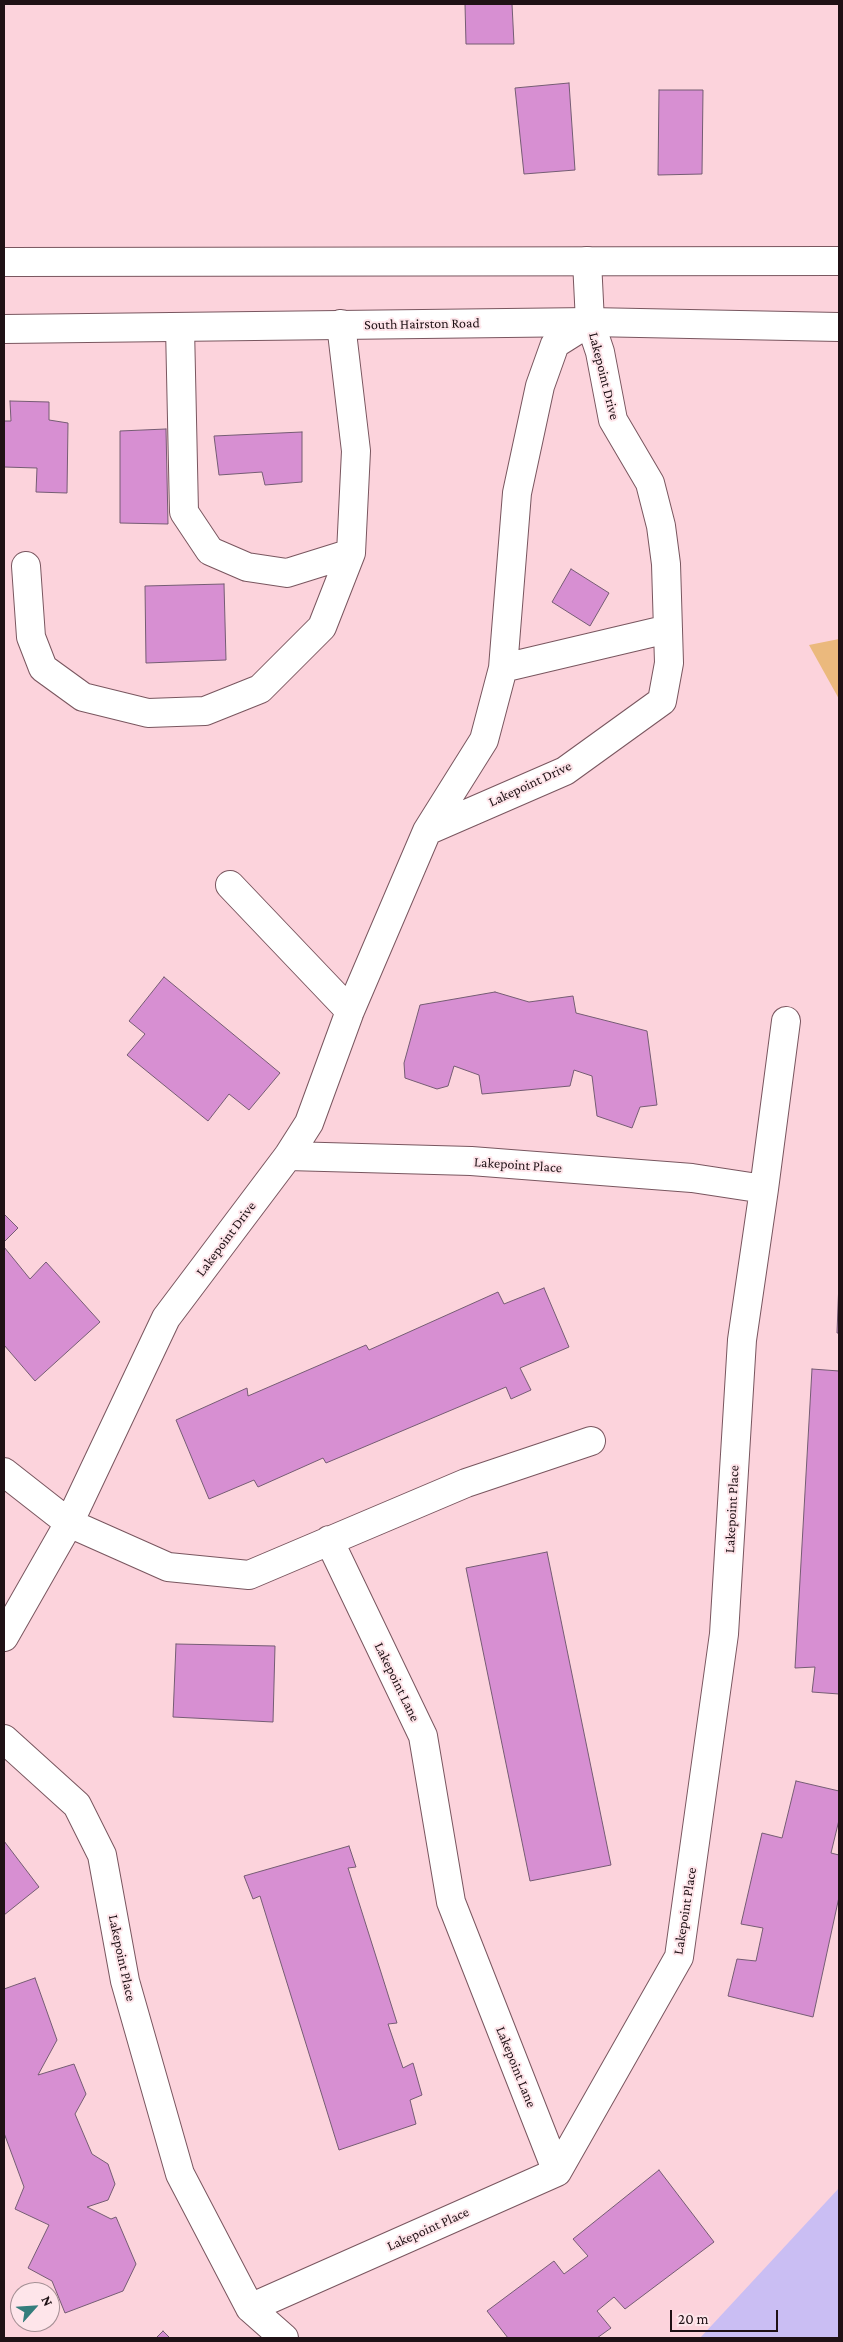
<!DOCTYPE html>
<style>
body{margin:0}
#map{position:relative;width:843px;height:2342px;overflow:hidden;background:#fcd3dc;font-family:"Crimson Pro",serif}
canvas{display:block}
.frame{position:absolute;inset:0;border:5px solid #1f1115;pointer-events:none}
.north{position:absolute;left:10px;top:2282px;width:50px;height:50px;box-sizing:border-box;background:#fee5ea;border:1px solid #a59095;border-radius:50%;rotate:64deg;font-size:14px;font-weight:700;line-height:20px;text-align:center;color:#1f1115}
.north::after{content:'';display:block;margin:auto;width:18px;height:22px;background:#347d7c;clip-path:polygon(50% 0,100% 100%,50% 72%,0 100%)}
.scale{position:absolute;left:670px;top:2310px;width:108px;height:22px;box-sizing:border-box;border:2px solid #1f1115;border-top:0;padding-left:6px;font-size:15px;line-height:18px;white-space:nowrap;color:#1f1115;-webkit-text-stroke:4px #fee5ea;paint-order:stroke}
</style>
<div id="map">
<canvas width="843" height="2342"></canvas>
<div class="frame"></div>
<div class="north">N</div>
<div class="scale">20 m</div>
</div>
<script>
const g = document.querySelector('canvas').getContext('2d');
g.lineJoin = 'round';
function fillPath(path, color) { g.fillStyle = color; g.fill(path, 'evenodd'); }
const poly = rows => new Path2D(rows.map(r => 'M' + r).join(''));
function strokePath(path, color, width, dash) { g.strokeStyle = color; g.lineWidth = width; g.lineCap = dash ? 'butt' : 'round'; g.setLineDash(dash || []); g.stroke(path); }
function drawText(font, color, halo, rows, align = 'center') {
  g.font = font + ' "Crimson Pro",serif'; g.lineWidth = 4; g.setLineDash([]); g.textBaseline = 'middle'; g.strokeStyle = halo; g.fillStyle = color; for (const [text, x, y, turn = 0] of rows) {
    g.save(); g.translate(x, y); g.rotate((+turn || 0) * Math.PI / 180); g.textAlign = isNaN(turn) ? turn : align; if (halo) g.strokeText(text, 0, 0); g.fillText(text, 0, 0); g.restore();
  }
}
fillPath(poly([
 [839,639,839,699,809,645]
]), '#ebb97d');
fillPath(poly([
 [839,2188,839,2338,700,2338]
]), '#cabef3');
const building = poly([
 [465,4,512,4,514,44,466,44,465,4],
 [569,83,575,170,524,174,515,88,569,83],
 [659,90,703,90,702,174,658,175,659,90],
 [10,401,49,402,49,420,68,423,67,493,36,492,37,468,4,467,4,421,11,421,10,401],
 [166,429,168,524,120,523,120,431,166,429],
 [302,432,302,482,265,485,262,472,219,475,214,436,302,432],
 [571,569,609,593,590,626,552,602,571,569],
 [224,584,226,660,146,663,145,586,224,584],
 [164,977,280,1073,249,1110,229,1094,208,1121,127,1055,145,1034,129,1021,164,977],
 [495,992,529,1002,573,996,576,1013,647,1031,657,1105,640,1107,632,1128,597,1116,592,1076,574,1070,570,1086,482,1094,479,1075,454,1066,448,1086,437,1089,405,1078,404,1063,420,1005,495,992],
 [4,1214,18,1228,4,1242,4,1214],
 [4,1247,30,1279,46,1262,100,1322,35,1381,4,1345,4,1247],
 [839,1281,839,1333,837,1333,839,1281],
 [544,1288,569,1347,520,1368,531,1390,511,1399,506,1387,326,1463,323,1458,258,1487,254,1480,209,1499,176,1420,247,1388,248,1396,366,1345,369,1350,498,1292,504,1304,544,1288],
 [812,1369,839,1371,839,1694,812,1692,815,1667,795,1668,812,1369],
 [547,1552,611,1865,530,1881,466,1568,547,1552],
 [176,1644,275,1646,273,1722,173,1717,176,1644],
 [796,1781,839,1791,839,1820,831,1853,839,1855,839,1897,813,2017,728,1996,737,1959,756,1961,763,1928,741,1924,762,1833,782,1838,796,1781],
 [4,1841,39,1887,4,1915,4,1841],
 [349,1846,356,1867,348,1868,397,2023,388,2024,403,2068,413,2063,422,2095,410,2100,416,2124,339,2150,260,1896,253,1899,244,1876,349,1846],
 [35,1978,57,2040,38,2075,74,2064,86,2094,75,2114,92,2154,108,2164,115,2184,108,2200,87,2207,111,2219,116,2217,136,2264,123,2291,65,2313,52,2281,28,2268,49,2225,15,2209,24,2187,4,2133,4,1989,35,1978],
 [659,2170,714,2242,625,2309,614,2297,597,2311,611,2328,597,2338,508,2338,487,2311,554,2261,564,2274,588,2256,573,2239,659,2170],
 [163,2331,170,2338,156,2338,163,2331]
]);
fillPath(building, '#d78fd2');
strokePath(building, '#755c73', 1);
const minor = poly([
 [180,327,184,512,210,551,247,567,287,573,351,553],
 [26,566,31,637,43,668,83,697,148,713,205,711,260,689,322,627,351,553,356,451,341,324],
 [503,668,668,629],
 [427,831,565,771,662,701,669,663,666,564,661,526,650,483,613,420,600,352,590,322,587,261],
 [230,885,350,1011],
 [764,1189,786,1021],
 [4,1472,69,1523,168,1567,249,1575,466,1483,591,1441],
 [329,1540,423,1736,451,1902,557,2172],
 [4,1637,69,1523,166,1318,288,1156,309,1123,350,1011,427,831,484,740,503,668,517,493,540,386,555,344,590,322],
 [4,1739,77,1805,102,1855,125,1981,180,2174,250,2308,557,2172,679,1957,724,1634,742,1340,764,1189,692,1178,471,1161,288,1156],
 [250,2308,284,2338]
]);
const major = poly([
 [4,262,839,261],
 [4,329,590,322,839,327]
]);
strokePath(minor, '#79565f', 30);
strokePath(major, '#79565f', 30);
strokePath(minor, '#fff', 28);
strokePath(major, '#fff', 28);
drawText('14px', '#1f1115', '#fee5ea', [
 ["South Hairston Road",422,324,-1],
 ["Lakepoint Drive",604,376,76],
 ["Lakepoint Drive",530,784,-25],
 ["Lakepoint Place",518,1165,4],
 ["Lakepoint Drive",226,1239,-53],
 ["Lakepoint Place",732,1509,-87],
 ["Lakepoint Lane",397,1682,64],
 ["Lakepoint Place",685,1911,-81],
 ["Lakepoint Place",122,1958,78],
 ["Lakepoint Lane",516,2067,68],
 ["Lakepoint Place",428,2229,-24]
]);
</script>
